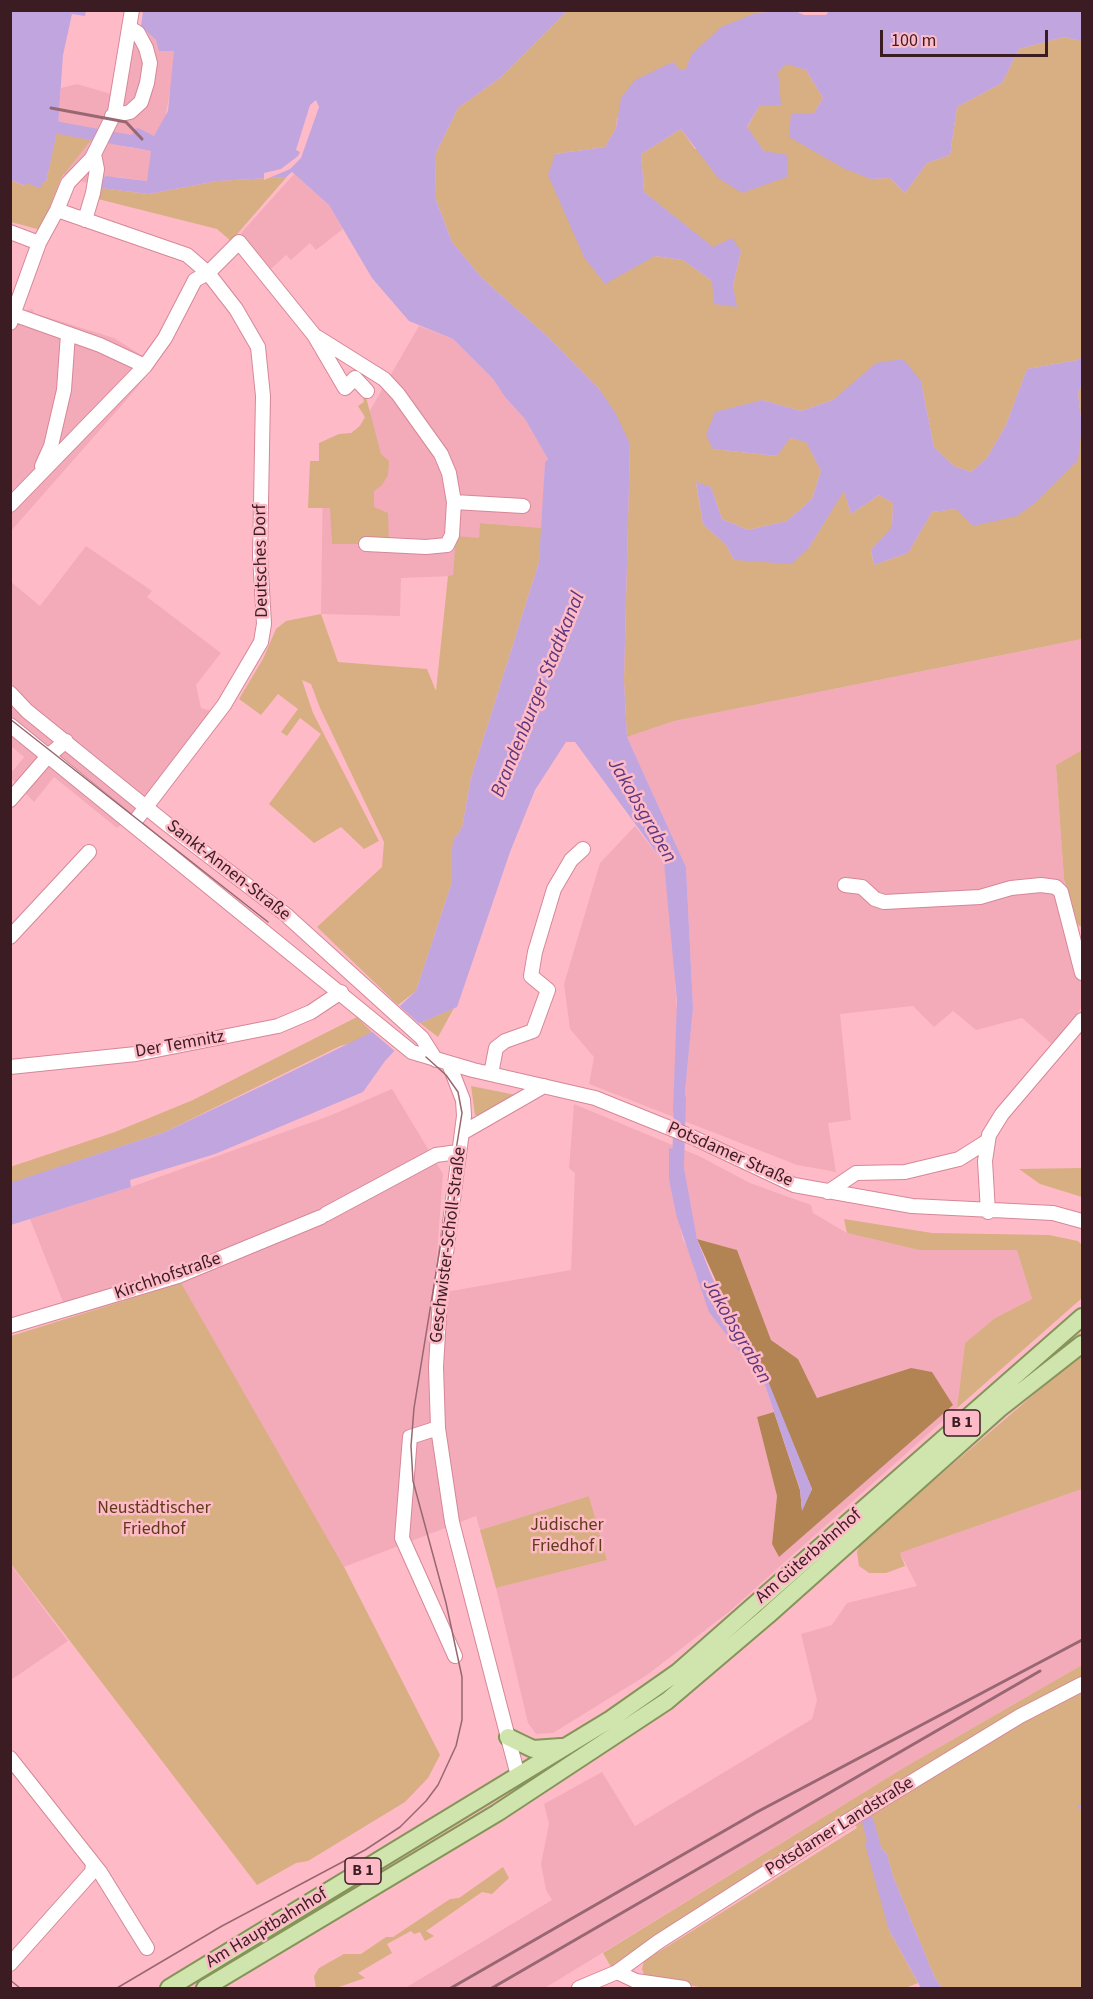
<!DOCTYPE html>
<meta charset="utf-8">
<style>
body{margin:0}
#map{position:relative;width:1093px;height:1999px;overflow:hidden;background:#febbc7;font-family:"Source Sans 3",sans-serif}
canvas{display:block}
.frame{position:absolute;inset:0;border:12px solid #3b1c23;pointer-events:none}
.scale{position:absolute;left:880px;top:30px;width:168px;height:27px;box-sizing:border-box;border:3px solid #3b1c23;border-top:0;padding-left:8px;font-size:18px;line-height:21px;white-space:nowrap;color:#3b1c23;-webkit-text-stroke:4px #febbc7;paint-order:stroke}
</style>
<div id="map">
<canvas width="1093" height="1999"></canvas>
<div class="frame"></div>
<div class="scale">100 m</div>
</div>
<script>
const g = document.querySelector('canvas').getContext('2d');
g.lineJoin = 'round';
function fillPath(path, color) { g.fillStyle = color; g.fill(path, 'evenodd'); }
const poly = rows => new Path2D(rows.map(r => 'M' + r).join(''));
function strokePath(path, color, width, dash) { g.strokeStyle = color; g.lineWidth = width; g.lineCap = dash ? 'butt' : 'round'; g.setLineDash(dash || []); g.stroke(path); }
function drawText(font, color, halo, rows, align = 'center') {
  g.font = font + ' "Source Sans 3",sans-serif'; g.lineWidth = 5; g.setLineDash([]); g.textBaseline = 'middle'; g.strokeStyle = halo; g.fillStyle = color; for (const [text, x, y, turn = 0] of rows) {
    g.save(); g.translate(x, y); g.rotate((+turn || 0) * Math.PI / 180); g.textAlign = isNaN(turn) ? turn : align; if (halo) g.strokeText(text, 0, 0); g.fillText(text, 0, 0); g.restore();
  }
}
fillPath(poly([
 [141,26,156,40,174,51,174,69,165,119,154,136,133,130,133,134,122,137,122,146,152,151,147,181,117,177,100,188,49,169,58,127,61,88,77,84,118,96,130,28],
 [294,174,329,205,343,229,316,250,310,243,291,260,286,255,271,269,241,233],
 [32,309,34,313,114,338,146,358,167,323,178,329,155,365,136,389,11,531,11,315],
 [419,326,453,339,493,379,505,397,525,419,548,459,545,462,542,528,481,523,479,538,453,576,401,578,400,616,321,614,323,471,365,419],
 [86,546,152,591,147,597,221,653,196,685,201,708,218,713,147,807,117,828,54,777,34,802,11,778,11,773,24,757,11,746,10,581,40,606],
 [1082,639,1082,750,1056,765,1064,879,1082,947,1082,1007,1053,1045,1022,1018,976,1030,953,1011,934,1027,913,1006,840,1014,851,1120,828,1123,836,1172,797,1165,589,1084,594,1057,570,1029,564,984,600,863,635,826,664,863,673,944,683,1113,693,1008,686,867,627,737,674,721],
 [392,1089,443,1174,434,1294,571,1270,575,1173,569,1168,574,1104,699,1156,750,1183,811,1205,813,1213,847,1233,919,1250,1017,1249,1032,1299,995,1318,965,1343,957,1408,730,1611,647,1675,553,1733,536,1734,528,1723,496,1588,607,1560,589,1496,480,1530,476,1516,344,1567,181,1284,69,1317,30,1219,131,1187,329,1116],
 [681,1151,697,1239,737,1250,771,1340,798,1359,817,1398,911,1368,779,1557,772,1544,777,1496,757,1417,774,1412,765,1385,709,1311,692,1256,683,1240,669,1180],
 [1082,1489,1082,1665,905,1767,545,1988,405,1988,552,1900,546,1890,541,1864,549,1824,544,1804,602,1772,635,1826,812,1719,817,1700,801,1634,832,1625,847,1603,917,1586,900,1553],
 [11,1565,68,1641,11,1680,10,1680]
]), '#f3abba');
fillPath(poly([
 [567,11,778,11,756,13,686,69,679,69,617,118,616,128,605,147,555,154,584,257,655,256,683,260,712,281,736,307,733,286,741,251,713,248,644,192,641,154,681,129,695,149,764,151,747,128,778,72,787,63,806,70,823,98,814,113,871,179,890,178,905,193,927,163,950,155,957,107,1002,83,1019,49,1064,37,1082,41,1082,355,1078,360,1027,369,1006,425,987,458,971,472,954,466,934,447,921,381,850,387,833,400,801,411,762,400,713,449,777,456,789,438,806,441,821,471,812,499,787,521,748,530,722,519,711,487,696,483,703,524,726,545,734,560,808,549,844,490,851,514,879,495,893,503,892,528,871,550,874,565,908,553,932,512,956,509,1082,426,1078,393,1082,385,1082,639,674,721,627,737,624,680,630,444,600,390,549,338,482,278,452,242,435,197,436,153,458,108,500,78],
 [57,131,91,140,61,178,41,230,11,222,11,180,24,186,26,183,46,182],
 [291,172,231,241,217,229,98,199,100,188,149,194,217,181,286,177],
 [366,397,381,454,389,461,388,475,382,485,374,491,374,507,388,513,389,544,332,544,330,508,308,508,310,461,319,461,319,443,339,434,351,433,360,426,365,417,358,406,364,402,363,398],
 [480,523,542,528,539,562,471,778,462,828,454,839,452,882,416,991,398,1005,317,927,382,867,384,842,320,708,311,684,302,680,313,713,379,841,364,849,341,827,314,843,269,804,321,734,300,718,287,736,281,732,298,709,278,694,261,715,239,699,263,659,276,629,286,621,321,614,338,662,427,669,436,691,448,576,453,575,456,536,479,538],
 [1082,750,1082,927,1078,925,1064,879,1056,765],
 [454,1008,438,1037,420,1023],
 [357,1017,372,1032,355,1042,340,1046,165,1132,11,1183,10,1167,115,1132,193,1100],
 [471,1086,516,1095,482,1116,475,1115],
 [1082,1168,1082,1197,1040,1184,1019,1169],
 [844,1219,932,1233,1049,1235,1078,1241,1082,1245,1082,1298,957,1408,965,1343,995,1318,1032,1299,1017,1250,919,1250,847,1233],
 [181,1283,344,1567,440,1755,428,1778,405,1802,308,1861,296,1863,257,1885,11,1564,11,1336],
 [1082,1353,1082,1489,900,1553,905,1566,886,1573,869,1573,859,1566,857,1552,860,1544],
 [589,1496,607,1560,496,1588,480,1530],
 [1082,1665,1082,1988,942,1988,934,1976,893,1876,887,1854,881,1848,877,1833,889,1930,918,1983,905,1988,705,1988,645,1977,642,1969,644,1961,857,1828,850,1814,611,1967,603,1953,905,1767],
 [503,1867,509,1878,492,1894,482,1892,426,1931,434,1936,425,1941,420,1932,414,1934,411,1931,387,1944,392,1953,358,1973,365,1978,336,1988,316,1988,314,1976,319,1968,344,1954,361,1954,386,1937,393,1937,450,1899,459,1898]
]), '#d8ae83');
fillPath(poly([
 [697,1239,737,1250,771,1340,798,1359,817,1398,911,1368,932,1372,953,1405,779,1557,772,1544,777,1496,757,1417,774,1412,800,1490,802,1510,812,1489,756,1356,743,1341]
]), '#b38453');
fillPath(poly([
 [11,10,86,11,85,16,72,14,63,55,58,127,46,182,43,182,41,188,26,183,25,186,11,180],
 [793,10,804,15,826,15,830,10,1082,11,1082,41,1064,37,1019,49,1002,83,957,107,950,155,927,163,905,193,890,178,871,179,845,169,789,137,791,114,814,113,823,98,806,70,787,64,778,72,781,105,760,105,747,127,764,151,788,155,787,177,742,193,718,178,681,129,641,154,644,192,713,247,732,238,741,251,733,286,737,307,714,304,712,281,683,260,655,256,605,284,584,257,548,175,555,154,605,147,616,128,621,98,635,80,673,62,679,69,686,69,691,55,721,27,756,13],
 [143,11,567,11,500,78,458,108,436,153,435,197,452,242,482,278,549,338,600,390,616,414,630,444,624,680,627,737,686,867,693,1008,683,1113,673,1112,677,1001,664,863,575,742,566,742,535,790,510,852,457,1007,420,1023,385,1061,363,1092,215,1154,130,1180,131,1187,11,1225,10,1183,165,1132,264,1085,372,1032,416,991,452,882,452,848,454,839,462,828,471,778,539,562,545,462,548,459,525,419,505,397,493,379,453,339,409,321,372,278,329,205,292,172,286,177,217,181,149,194,100,188,105,176,147,181,151,151,114,144,118,134,122,137,133,134,133,130,138,128,154,136,168,111,174,51,159,51,156,40,141,26],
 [1082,355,1082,385,1078,393,1082,426,1078,460,1035,503,1017,516,973,526,956,509,932,512,908,553,874,565,871,550,892,527,893,503,879,495,851,514,844,491,808,549,791,564,734,560,726,545,703,524,696,482,711,487,722,519,748,530,787,521,812,499,821,471,806,442,790,438,777,456,713,449,706,435,715,412,762,400,801,411,833,400,876,363,903,359,921,381,934,447,954,466,971,472,987,458,1006,425,1027,369,1078,360],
 [669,1148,681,1151,697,1239,711,1275,743,1341,756,1356,768,1381,812,1489,802,1511,800,1489,765,1385,709,1312,677,1218,669,1180],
 [872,1831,877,1833,881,1848,887,1854,893,1876,934,1976,942,1988,921,1988,889,1930,865,1844]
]), '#c1a5df');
fillPath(poly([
 [316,100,319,107,301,158,290,169,264,180,264,173,281,169,298,156,300,152,296,150,310,105],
 [396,1003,422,1026,397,1053,370,1030]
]), '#febbc7');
strokePath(poly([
 [1079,1807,1082,1807]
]), '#c1a5df', 3);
strokePath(poly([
 [43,125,130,141],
 [678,1166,680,1099],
 [868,1822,875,1847]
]), '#c1a5df', 12);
const minor = poly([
 [112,116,130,112,141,102,147,83,150,63,146,48,138,33,130,28],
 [57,210,187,255,208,273,236,309,258,347,263,396,260,556,264,624,261,642,224,705,133,824],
 [85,220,93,193,97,169,94,154],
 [10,232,39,243],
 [10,313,100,345,145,366],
 [10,323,39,243,57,210,68,183,92,158,115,112,132,10],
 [317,337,384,379,398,394,441,454,449,473,454,502,523,506],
 [42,466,51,446,64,390,68,334],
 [10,505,145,366,165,338,195,280,208,273,239,242,314,335,345,388,355,378,367,391],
 [366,544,426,547,447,545,452,535,454,502],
 [10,693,27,711,168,825,285,914,422,1038,436,1060],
 [10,725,412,1052,473,1070,595,1098,692,1137,794,1185,912,1206,1053,1213,1082,1221],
 [10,800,48,756,66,741],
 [845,885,862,887,875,899,884,902,980,897,1011,888,1041,885,1056,887,1061,892,1082,973],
 [10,937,89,852],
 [449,1064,463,1100,464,1116,440,1299,436,1367,438,1428,452,1522,518,1776],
 [10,1067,136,1054,278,1026,311,1012,341,992],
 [491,1074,496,1048,505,1041,533,1031,548,990,531,976,535,952,554,889,571,860,583,849],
 [462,1133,544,1086],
 [828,1192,856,1173,905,1172,959,1159,986,1142],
 [988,1212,985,1161,989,1135,1002,1114,1082,1020],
 [326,1214,436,1155,458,1152],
 [10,1326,178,1276,321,1217],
 [438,1428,410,1437,402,1538,455,1656],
 [10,1758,100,1872,147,1948],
 [10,1964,92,1872,93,1864],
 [617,1972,636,1981,684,1988],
 [579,1988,617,1972,658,1942,836,1828,1020,1716,1082,1684]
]);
const major = poly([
 [508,1737,533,1749,561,1747],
 [169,1988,611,1719,678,1672,1082,1317],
 [205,1988,497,1813,667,1701,767,1616,999,1409,1082,1344]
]);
strokePath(minor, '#d68797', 16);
strokePath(major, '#869359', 20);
strokePath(minor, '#fff', 14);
strokePath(major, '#cfe5ad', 16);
strokePath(poly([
 [10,719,268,922],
 [10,1980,20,1988],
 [117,1988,222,1926,365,1850,400,1827,426,1801,438,1785,456,1746,462,1720,462,1677,446,1603,413,1481,411,1446,414,1408,462,1113,458,1092,446,1075,426,1057]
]), '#986771', 1.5);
strokePath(poly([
 [51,108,126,122,142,139],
 [451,1988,757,1812,1082,1640],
 [492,1988,1040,1671]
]), '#986771', 3);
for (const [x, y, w] of [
 [962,1423,36],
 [363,1871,36]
]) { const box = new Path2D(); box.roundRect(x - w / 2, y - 13, w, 26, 4.5); g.fillStyle = '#febbc7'; g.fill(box); strokePath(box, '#3b1c23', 1.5); }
drawText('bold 16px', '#3b1c23', null, [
 ["B 1",962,1423],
 ["B 1",363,1871]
]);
drawText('18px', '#3b1c23', '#febbc7', [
 ["Deutsches Dorf",262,561,-91],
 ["Sankt-Annen-Straße",228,871,38],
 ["Der Temnitz",180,1045,-10],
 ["Potsdamer Straße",730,1155,24],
 ["Geschwister-Scholl-Straße",449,1245,-83],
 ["Kirchhofstraße",168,1277,-19],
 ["Am Güterbahnhof",809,1557,-41],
 ["Potsdamer Landstraße",840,1827,-32],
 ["Am Hauptbahnhof",267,1929,-31]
]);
drawText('18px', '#5e3c16', '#febbc7', [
 ["Neustädtischer",154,1509],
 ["Friedhof",154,1530],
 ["Jüdischer",567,1526],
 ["Friedhof I",567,1547]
]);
drawText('italic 20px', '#5d387f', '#febbc7', [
 ["Brandenburger Stadtkanal",539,695,-68],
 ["Jakobsgraben",641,811,60],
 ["Jakobsgraben",736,1332,60]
]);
</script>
